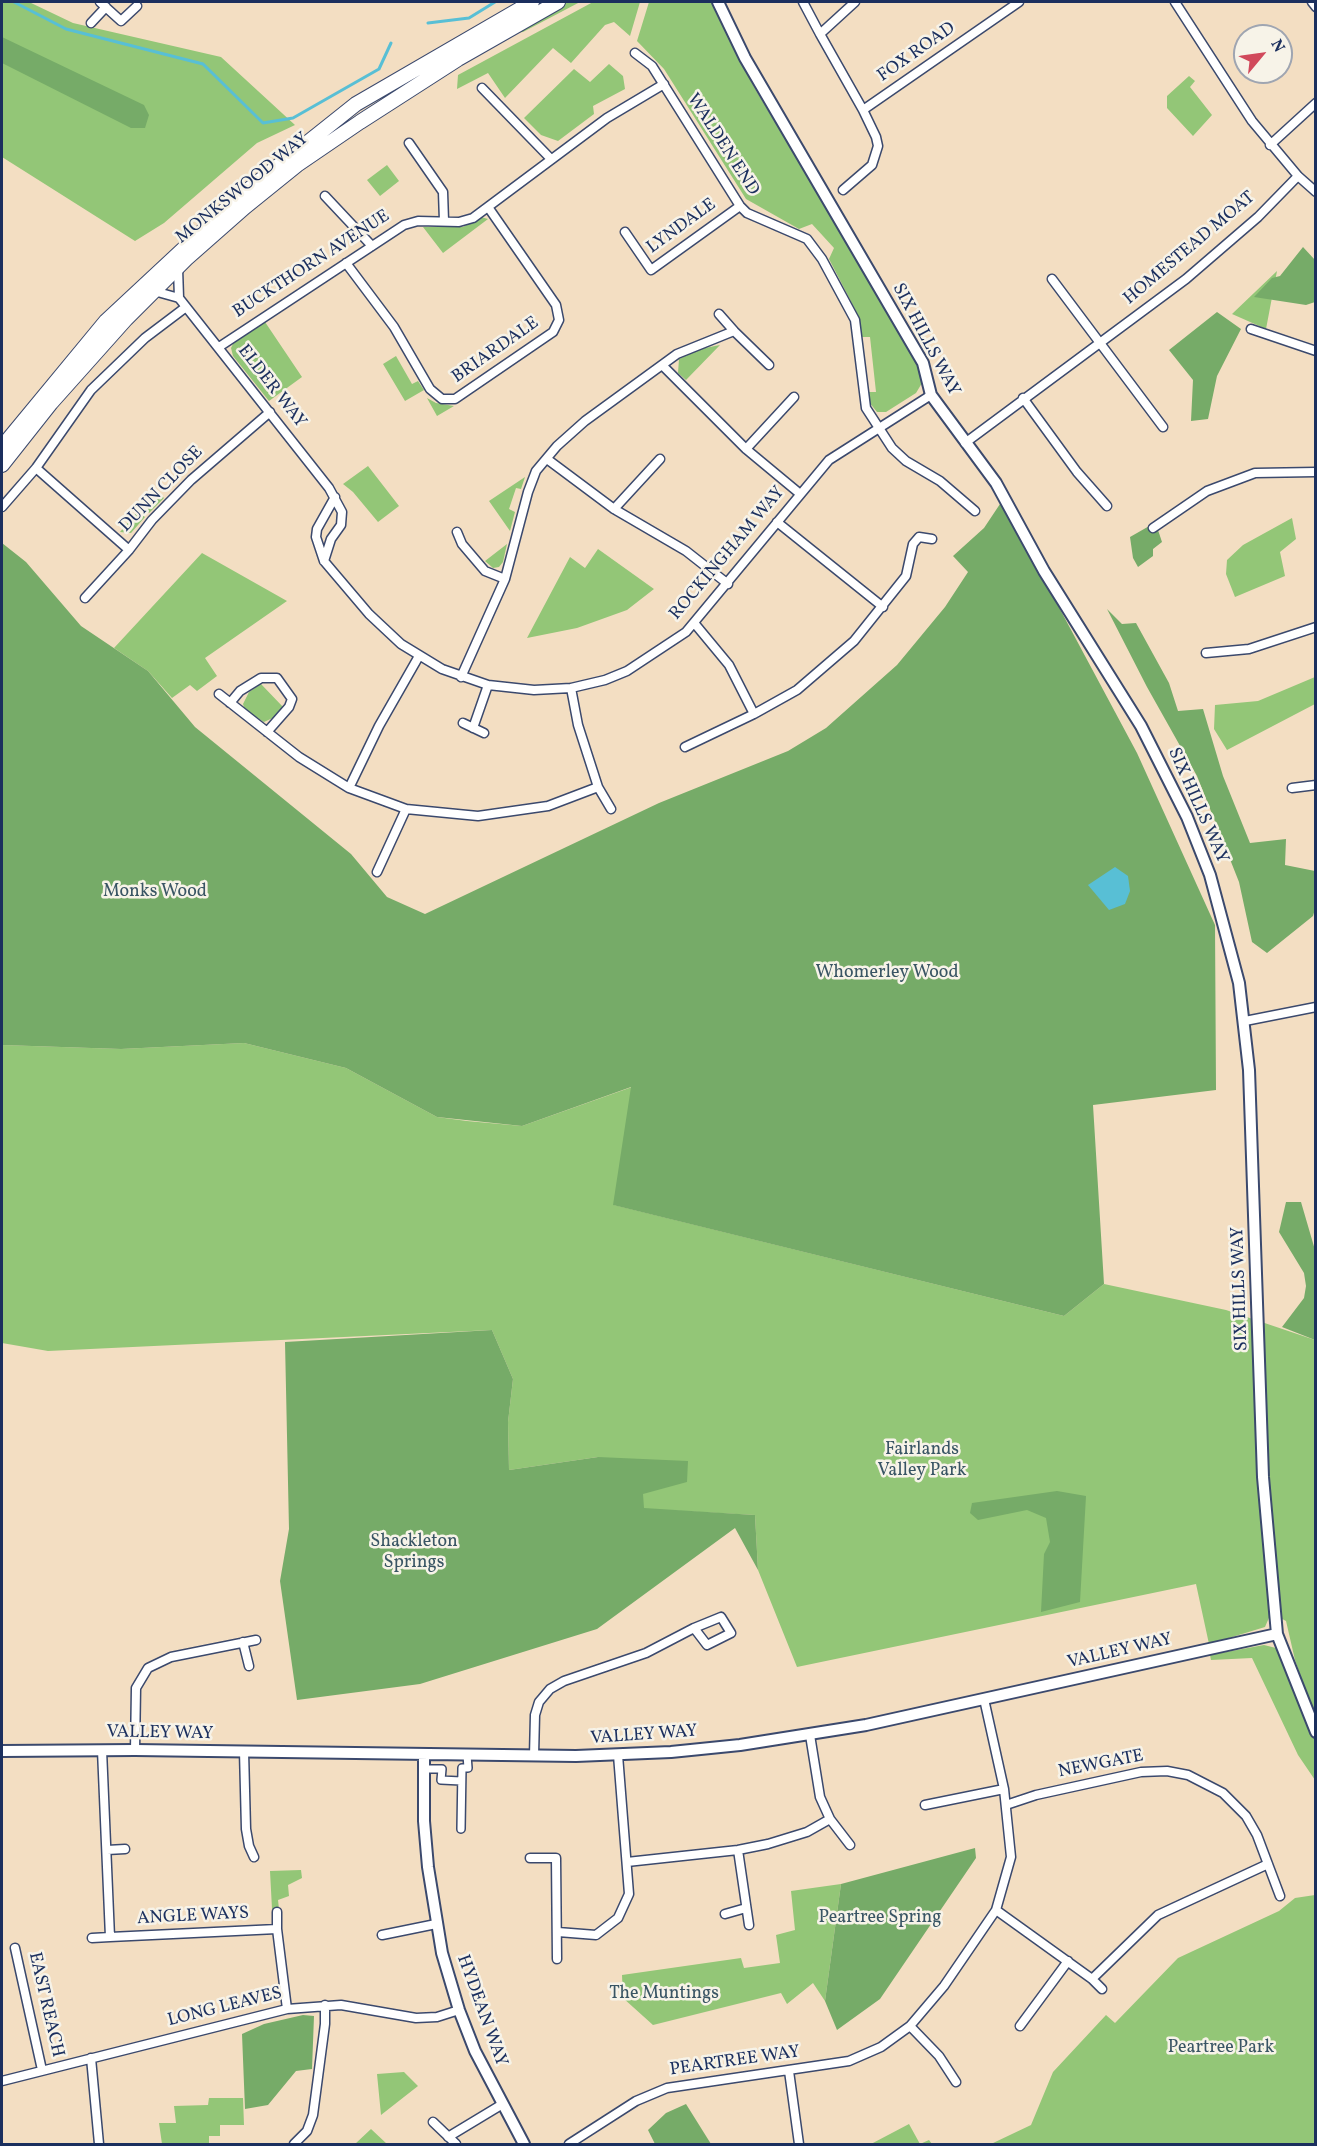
<!DOCTYPE html>
<style>
body{margin:0}
#map{position:relative;width:1317px;height:2146px;overflow:hidden;background:#f3dec2;font-family:Vollkorn,serif}
canvas{display:block}
.frame{position:absolute;inset:0;border:3px solid #1b2f5e;pointer-events:none}
.north{position:absolute;left:1233px;top:24px;width:60px;height:60px;box-sizing:border-box;background:#f7f3e8;border:2px solid #9fa5b1;border-radius:50%;rotate:61deg;font-size:16px;font-weight:700;line-height:24px;text-align:center;color:#1b2f5e}
.north::after{content:'';display:block;margin:auto;width:21px;height:27px;background:#d1495b;clip-path:polygon(50% 0,100% 100%,50% 72%,0 100%)}
</style>
<div id="map">
<canvas width="1317" height="2146"></canvas>
<div class="frame"></div>
<div class="north">N</div>
</div>
<script>
const g = document.querySelector('canvas').getContext('2d');
g.lineJoin = 'round';
function fillPath(path, color) { g.fillStyle = color; g.fill(path, 'evenodd'); }
const poly = rows => new Path2D(rows.map(r => 'M' + r).join(''));
function strokePath(path, color, width, dash) { g.strokeStyle = color; g.lineWidth = width; g.lineCap = dash ? 'butt' : 'round'; g.setLineDash(dash || []); g.stroke(path); }
function drawText(font, color, halo, rows, align = 'center') {
  g.font = font + ' Vollkorn,serif'; g.lineWidth = 5; g.setLineDash([]); g.textBaseline = 'middle'; g.strokeStyle = halo; g.fillStyle = color; for (const [text, x, y, turn = 0] of rows) {
    g.save(); g.translate(x, y); g.rotate((+turn || 0) * Math.PI / 180); g.textAlign = isNaN(turn) ? turn : align; if (halo) g.strokeText(text, 0, 0); g.fillText(text, 0, 0); g.restore();
  }
}
fillPath(poly([
 [2,2,29,2,73,23,221,57,295,125,257,143,164,223,135,241,2,157],
 [566,2,580,2,523,32,514,33],
 [593,2,640,2,630,36,614,22,605,25,571,63,553,48,505,98,488,73,457,89,458,75],
 [649,2,712,2,754,87,920,364,922,383,916,393,886,412,877,412,869,402,868,392,876,392,870,337,862,337,859,317,829,259,834,248,812,224,799,229,746,199,664,69,637,41],
 [609,64,623,76,625,89,593,106,594,114,558,141,541,135,524,118,574,69,590,82],
 [1189,76,1195,81,1190,87,1212,115,1193,136,1167,108,1167,96],
 [387,165,399,181,380,196,367,180],
 [481,217,488,219,443,253,423,227,463,227],
 [1277,271,1266,329,1232,314],
 [263,319,302,377,269,401,233,356,231,348,237,336],
 [720,345,686,380,678,373,679,359,700,349],
 [396,356,412,384,418,381,424,390,405,401,383,364],
 [427,398,436,403,454,406,437,416],
 [368,466,399,506,378,522,353,492,343,484],
 [525,477,521,489,516,488,509,509,515,512,510,531,489,501],
 [158,492,164,498,149,513,143,507],
 [138,511,145,517,131,533,120,532],
 [1292,518,1296,539,1280,552,1285,576,1235,597,1226,574,1227,560,1243,545],
 [507,544,503,562,499,567,493,568,485,561],
 [598,549,654,589,627,610,577,628,527,638,570,557,585,568],
 [202,553,287,601,205,658,217,676,197,691,190,685,172,698,148,671,114,648],
 [1315,677,1315,704,1227,750,1214,729,1215,705,1258,701],
 [261,684,284,708,275,717,264,722,245,710,243,704,249,692],
 [244,1043,346,1068,437,1117,467,1121,522,1126,632,1087,614,1205,1064,1316,1104,1284,1226,1310,1315,1340,1315,1717,1295,1660,1286,1621,1271,1613,1265,1627,1209,1644,1196,1584,797,1667,758,1570,755,1515,644,1509,598,1457,509,1470,508,1422,513,1379,492,1330,48,1351,2,1343,2,1045,121,1049],
 [1264,1645,1276,1648,1280,1652,1315,1741,1315,1780,1298,1755,1252,1658,1211,1660,1210,1655],
 [301,1870,302,1878,288,1885,289,1896,278,1900,279,1909,272,1909,270,1871],
 [841,1884,825,2001,813,1983,787,2004,781,1993,653,2025,623,1998,622,1975,741,1958,744,1968,780,1963,776,1935,795,1930,791,1891],
 [1315,1895,1315,2144,991,2144,1031,2125,1053,2072,1106,2015,1115,2023,1178,1958,1279,1911,1295,1898],
 [404,2072,418,2086,381,2115,377,2074],
 [209,2098,243,2098,244,2125,220,2125,220,2136,209,2136,209,2143,162,2144,159,2123,176,2123,174,2106,208,2105],
 [909,2124,920,2144,929,2140,932,2144,871,2144],
 [371,2129,387,2144,355,2144]
]), '#93c677');
fillPath(poly([
 [2,37,144,105,149,115,145,128,131,128,2,63],
 [1303,247,1315,260,1315,302,1306,305,1254,297,1272,278,1280,276],
 [1217,312,1241,329,1217,376,1208,419,1191,421,1193,380,1169,350],
 [1002,501,1137,753,1215,925,1216,1090,1093,1105,1104,1284,1064,1316,613,1205,631,1087,522,1126,437,1117,346,1068,244,1043,121,1049,2,1045,2,543,26,562,81,626,148,671,195,727,351,854,387,897,425,914,659,803,788,751,826,728,897,665,945,607,968,572,953,556,984,528],
 [1151,525,1158,530,1162,542,1153,549,1153,556,1138,567,1133,558,1130,537],
 [1107,609,1122,624,1136,623,1169,683,1178,711,1203,709,1223,776,1250,843,1286,839,1285,865,1315,871,1315,909,1313,916,1267,953,1252,942,1239,882,1197,776,1147,687],
 [1286,1202,1301,1202,1315,1250,1315,1340,1282,1327,1304,1298,1306,1286,1304,1273,1279,1232],
 [492,1330,513,1379,508,1422,509,1470,598,1457,688,1461,687,1482,643,1494,644,1508,755,1515,758,1570,735,1528,597,1629,420,1684,297,1700,280,1581,289,1529,285,1342],
 [1057,1491,1086,1496,1080,1602,1041,1612,1044,1554,1050,1542,1046,1518,1027,1510,978,1520,970,1513,972,1503],
 [975,1848,976,1858,880,1999,837,2030,825,2001,841,1884],
 [303,2015,314,2016,312,2069,296,2071,268,2105,245,2109,242,2034,264,2024],
 [686,2104,711,2144,655,2144,648,2130,666,2113]
]), '#76ab68');
fillPath(poly([
 [1115,867,1128,876,1130,891,1125,904,1109,910,1088,885]
]), '#58bfd5');
strokePath(poly([
 [14,2,66,29,203,64,263,123,293,118,379,69,391,43],
 [428,23,469,18,495,2]
]), '#58bfd5', 3);
const pedestrian = poly([
 [424,1769,442,1769,441,1780,461,1781],
 [461,1829,462,1768,468,1768,467,1755]
]);
const minor = poly([
 [100,2,121,21,137,6],
 [803,2,820,34],
 [1175,2,1252,121,1298,176,1316,192],
 [1312,2,1316,7],
 [91,23,106,7],
 [635,53,652,66,740,206,747,213,807,239,822,259,855,320,866,408,892,448,906,461,940,481,975,511],
 [482,88,551,159],
 [863,110,1019,2],
 [409,143,443,192,444,221],
 [1270,145,1316,103],
 [843,190,872,165,878,146,876,137,863,110,820,34,855,2],
 [325,196,372,246],
 [625,232,651,270,740,206],
 [346,263,394,327,430,389,442,399,455,399,553,332,559,320,556,305,488,207],
 [178,268,179,298],
 [1052,279,1163,427],
 [154,291,179,298,329,488,342,512,341,525,331,539,324,561],
 [719,314,734,331],
 [1251,329,1316,351],
 [219,347,404,225,418,221,459,222,473,218,607,118,664,84],
 [662,365,746,449,799,493],
 [1023,398,1077,472,1107,506],
 [965,443,1186,279,1258,217,1298,176],
 [746,449,794,397],
 [547,459,614,509,686,551,728,584],
 [36,468,129,550],
 [335,497,317,529,316,537,324,561,369,614,401,644,442,669,488,685,534,690,571,688,605,680,627,671,686,632,829,460,931,395],
 [2,507,36,468,91,390,145,338,186,307],
 [614,509,660,459],
 [777,522,883,607],
 [1153,528,1207,491,1255,473,1316,472],
 [457,532,462,544,485,571,505,579],
 [85,598,129,550,152,520,191,480,270,412],
 [1206,653,1249,649,1316,627],
 [461,677,505,579,528,492,536,471,557,446,585,421,677,354,734,331,769,365],
 [219,694,299,757,349,788,406,809,478,816,548,806,598,787,578,725,571,688],
 [230,703,240,691,261,678,277,678,292,699,289,707,267,732],
 [754,714,797,690,854,641,906,576,913,544,919,537,932,539],
 [463,723,484,733],
 [473,728,488,685],
 [685,747,754,714,729,665,695,624],
 [598,787,611,809],
 [349,788,379,726,419,656],
 [1292,788,1316,785],
 [377,872,406,809],
 [1245,1021,1316,1007],
 [243,1642,249,1666],
 [810,1735,820,1797,830,1819,850,1845],
 [102,1750,110,1937,277,1929,287,2009],
 [135,1750,136,1688,148,1668,171,1657,256,1640],
 [244,1751,246,1829,249,1846,254,1857],
 [534,1756,535,1715,539,1702,550,1689,564,1681,646,1653,694,1628,721,1617,731,1633,707,1645,694,1628],
 [925,1805,1004,1789],
 [1006,1805,1036,1795,1141,1772,1167,1771,1188,1775,1223,1793,1246,1816,1257,1835,1280,1896],
 [107,1850,125,1849],
 [738,1850,749,1925],
 [530,1858,556,1858,557,1959],
 [627,1862,738,1850,768,1844,807,1832,830,1819],
 [996,1910,1092,1979,1102,1989],
 [277,1912,277,1929],
 [725,1914,746,1908],
 [558,1932,596,1935,618,1918,629,1894,618,1755],
 [382,1935,436,1924],
 [92,1938,110,1937],
 [15,1948,42,2070],
 [1092,1979,1158,1915,1268,1864],
 [910,2026,939,2056,956,2082],
 [1020,2026,1068,1961],
 [91,2058,99,2144],
 [789,2071,799,2144],
 [2,2081,287,2009,341,2005,416,2018,437,2017,459,2010],
 [433,2122,456,2144],
 [448,2137,501,2105],
 [294,2144,307,2131,313,2115,325,2024,325,2005],
 [569,2144,636,2101,667,2088,849,2061,881,2047,910,2026,944,1986,996,1910,1011,1857,1004,1789,984,1699]
]);
const tertiary = poly([
 [718,2,745,58,923,363,931,395,996,483,1044,571,1141,726,1187,817,1210,875,1239,983,1249,1070,1263,1477,1277,1634,1316,1732],
 [2,1751,135,1750,576,1756,671,1752,740,1745,866,1725,1277,1634],
 [424,1754,424,1821,428,1867,442,1953,459,2010,475,2051,524,2144]
]);
const primary = poly([
 [2,447,106,321,238,198,356,104,532,2],
 [2,465,51,403,126,319,186,259,245,207,297,165,360,122,458,59,558,2]
]);
strokePath(pedestrian, '#3b496d', 10);
strokePath(minor, '#3b496d', 11);
strokePath(tertiary, '#3b496d', 14);
strokePath(primary, '#3b496d', 16);
strokePath(pedestrian, '#fff', 7);
strokePath(minor, '#fff', 8);
strokePath(tertiary, '#fff', 10);
strokePath(primary, '#fff', 14);
drawText('18px', '#1b2f5e', '#f7f3e8', [
 ["FOX ROAD",917,53,-35],
 ["WALDEN END",722,145,57],
 ["MONKSWOOD WAY",243,189,-39],
 ["LYNDALE",682,227,-36],
 ["HOMESTEAD MOAT",1190,249,-40],
 ["BUCKTHORN AVENUE",312,265,-33],
 ["SIX HILLS WAY",925,340,62],
 ["BRIARDALE",496,351,-35],
 ["ELDER WAY",271,387,52],
 ["DUNN CLOSE",162,490,-46],
 ["ROCKINGHAM WAY",728,554,-50],
 ["SIX HILLS WAY",1197,806,66],
 ["SIX HILLS WAY",1241,1289,-92],
 ["VALLEY WAY",1120,1652,-13],
 ["VALLEY WAY",160,1734,1],
 ["VALLEY WAY",644,1736,-4],
 ["NEWGATE",1101,1765,-11],
 ["ANGLE WAYS",193,1917,-3],
 ["EAST REACH",45,2005,77],
 ["LONG LEAVES",225,2008,-14],
 ["HYDEAN WAY",481,2011,70],
 ["PEARTREE WAY",735,2062,-8]
]);
drawText('18px', '#395564', '#f7f3e8', [
 ["Monks Wood",155,893],
 ["Whomerley Wood",887,974],
 ["Fairlands",922,1451],
 ["Valley Park",922,1472],
 ["Shackleton",414,1543],
 ["Springs",414,1564],
 ["Peartree Spring",880,1919],
 ["The Muntings",664,1995],
 ["Peartree Park",1221,2049]
]);
</script>
